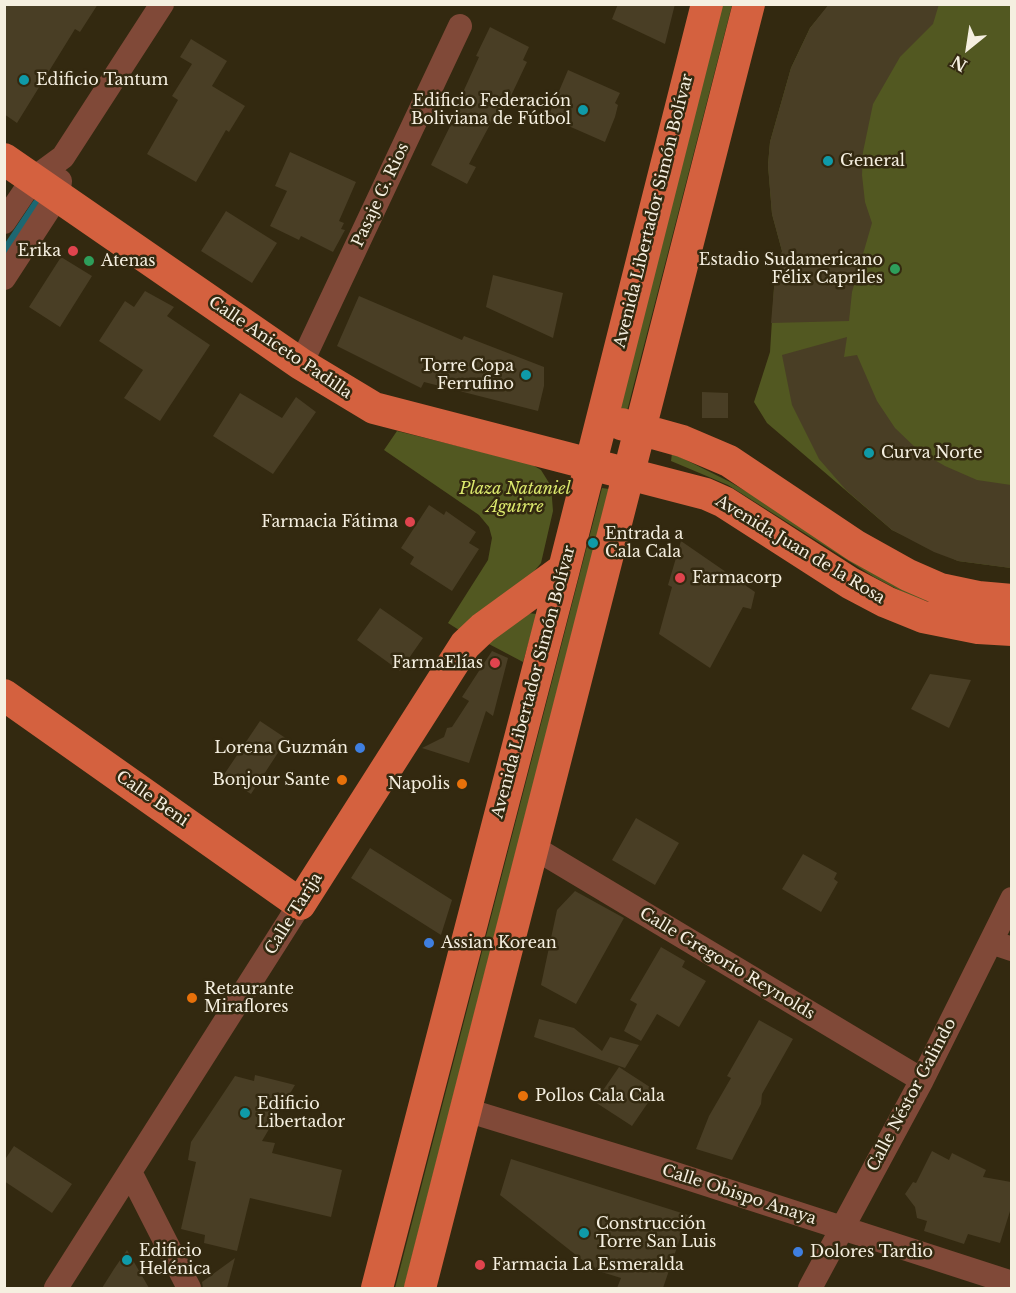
<!DOCTYPE html>
<meta charset="utf-8">
<style>
body{margin:0}
#map{position:relative;width:1016px;height:1293px;overflow:hidden;background:#332910;font-family:"Libre Baskerville",serif}
canvas{display:block}
.frame{position:absolute;inset:0;border:6px solid #f5efe0;pointer-events:none}
.north{position:absolute;left:938px;top:18px;width:60px;height:60px;-webkit-text-stroke:4px #332910;paint-order:stroke;rotate:210deg;font-size:16px;font-weight:700;line-height:24px;text-align:center;color:#f5efe0}
.north::after{content:'';display:block;margin:auto;width:21px;height:27px;background:#f5efe0;clip-path:polygon(50% 0,100% 100%,50% 72%,0 100%)}
</style>
<div id="map">
<canvas width="1016" height="1293"></canvas>
<div class="frame"></div>
<div class="north">N</div>
</div>
<script>
const g = document.querySelector('canvas').getContext('2d');
g.lineJoin = 'round';
function fillPath(path, color) { g.fillStyle = color; g.fill(path, 'evenodd'); }
const poly = rows => new Path2D(rows.map(r => 'M' + r).join(''));
function strokePath(path, color, width, dash) { g.strokeStyle = color; g.lineWidth = width; g.lineCap = dash ? 'butt' : 'round'; g.setLineDash(dash || []); g.stroke(path); }
function drawText(font, color, halo, rows, align = 'center') {
  g.font = font + ' "Libre Baskerville",serif'; g.lineWidth = 5; g.setLineDash([]); g.textBaseline = 'middle'; g.strokeStyle = halo; g.fillStyle = color; for (const [text, x, y, turn = 0] of rows) {
    g.save(); g.translate(x, y); g.rotate((+turn || 0) * Math.PI / 180); g.textAlign = isNaN(turn) ? turn : align; if (halo) g.strokeText(text, 0, 0); g.fillText(text, 0, 0); g.restore();
  }
}
fillPath(poly([
 [722,5,732,5,627,411,618,408],
 [829,5,1011,5,1011,568,958,561,892,530,767,423,754,402,770,352,774,288,782,251,772,214,768,165,770,142,791,68,810,28],
 [397,431,531,464,541,470,551,486,553,511,541,563,531,575,459,630,448,623,488,560,492,538,489,527,479,515,384,450],
 [672,453,730,482,944,606,912,597,874,577,728,485,671,461],
 [602,488,609,489,404,1288,395,1288],
 [527,613,537,614,523,662,487,643]
]), '#525821');
strokePath(poly([
 [4,251,36,203]
]), '#1d6771', 7);
fillPath(poly([
 [4,4,98,4,80,32,75,29,17,123,4,114],
 [618,4,675,4,665,44,612,19],
 [829,4,939,4,933,24,900,57,873,104,863,152,862,175,865,202,872,223,852,292,849,321,771,323,774,288,782,251,772,214,768,165,770,142,791,68,810,28],
 [490,27,529,47,523,60,527,62,500,119,494,117,469,164,476,167,467,184,431,165,462,102,459,101,479,57,476,56],
 [191,39,227,61,212,86,245,106,229,132,226,130,196,182,147,154,178,100,172,96,192,64,180,57],
 [568,70,620,93,615,103,618,105,615,117,605,142,548,117],
 [290,152,356,182,339,221,344,223,341,229,345,230,333,252,301,236,299,240,270,226,287,191,275,186],
 [226,211,277,243,252,283,201,251],
 [61,257,92,276,60,327,29,307],
 [493,275,563,293,553,338,486,307],
 [145,291,174,307,167,316,210,345,160,421,124,398,143,370,99,341,125,301,134,307],
 [359,296,462,340,464,336,544,367,544,386,538,411,424,382,421,388,337,346],
 [847,337,844,357,857,355,877,401,895,428,919,451,945,466,977,480,1011,485,1011,568,958,561,934,552,892,530,846,490,819,459,792,405,782,355],
 [702,392,728,393,728,418,702,418],
 [240,393,282,418,296,397,316,412,273,474,213,436],
 [429,505,444,515,446,511,476,532,469,543,479,549,452,591,410,564,414,557,401,548],
 [681,541,755,592,751,609,743,607,710,668,659,634,672,587,668,585],
 [380,608,423,638,400,671,357,640],
 [492,651,508,658,493,716,486,711,469,763,422,748,444,737,447,728,452,727,469,701,462,697],
 [930,674,971,680,949,728,911,709],
 [260,721,287,739,251,794,223,776],
 [636,818,679,843,655,885,612,860],
 [370,848,452,900,441,935,351,878],
 [803,854,837,873,834,879,838,882,821,912,782,889],
 [575,891,624,918,576,1004,541,985,557,910],
 [661,947,685,961,682,967,706,981,679,1027,657,1014,641,1041,624,1031,637,1004,630,1000],
 [539,1019,574,1028,602,1051,610,1037,639,1045,625,1068,534,1037],
 [759,1020,793,1039,762,1094,761,1104,732,1160,696,1149,709,1116,731,1078,727,1076],
 [619,1067,656,1091,632,1126,595,1102],
 [255,1075,295,1085,262,1141,275,1143,272,1153,342,1170,331,1217,250,1198,237,1251,204,1243,205,1235,181,1229,196,1162,188,1160,191,1142,235,1076,254,1081],
 [14,1146,72,1184,52,1213,4,1181,4,1161],
 [932,1151,949,1160,952,1153,986,1170,983,1177,1011,1182,1011,1208,1000,1243,968,1234,964,1244,924,1231,927,1221,917,1218,915,1207,905,1194,913,1182,916,1183],
 [511,1159,688,1215,663,1288,617,1288,621,1278,595,1270,500,1195],
 [127,1250,149,1288,102,1288,114,1269],
 [235,1258,227,1288,203,1288,202,1282]
]), '#493e25');
strokePath(poly([
 [4,222,33,179,63,157,162,4],
 [4,278,58,195,60,181],
 [301,364,460,26],
 [533,847,922,1080],
 [991,942,1012,949],
 [466,1110,669,1172,1012,1283],
 [130,1172,189,1288],
 [56,1288,300,904],
 [810,1288,922,1080,1012,899]
]), '#804938', 24);
strokePath(poly([
 [4,159,301,364,374,408,706,494,724,502,850,583,886,602,923,617,978,628,1012,630],
 [621,424,682,441,729,461,856,546,908,575,940,589,978,597,1012,600],
 [4,695,300,904,465,645,483,628,564,569],
 [377,1288,564,569,707,4],
 [420,1288,749,4]
]), '#d4613f', 32);
for (const [x, y, r, color] of [
 [24,80,6,"#0f9aa8"],
 [583,110,6,"#0f9aa8"],
 [828,161,6,"#0f9aa8"],
 [73,251,6,"#e0444e"],
 [89,261,6,"#2e9e5b"],
 [895,269,6,"#2e9e5b"],
 [526,375,6,"#0f9aa8"],
 [869,453,6,"#0f9aa8"],
 [410,522,6,"#e0444e"],
 [593,543,6,"#0f9aa8"],
 [680,578,6,"#e0444e"],
 [495,663,6,"#e0444e"],
 [360,748,6,"#3f7fe0"],
 [342,780,6,"#e8710a"],
 [462,784,6,"#e8710a"],
 [429,943,6,"#3f7fe0"],
 [192,998,6,"#e8710a"],
 [523,1096,6,"#e8710a"],
 [245,1113,6,"#0f9aa8"],
 [584,1233,6,"#0f9aa8"],
 [798,1252,6,"#3f7fe0"],
 [127,1260,6,"#0f9aa8"],
 [480,1265,6,"#e0444e"]
]) { const dot = new Path2D(); dot.arc(x, y, r, 0, 2 * Math.PI); g.fillStyle = color; g.fill(dot); strokePath(dot, '#332910', 2); }
drawText('16px', '#f5efe0', '#332910', [
 ["Edificio Tantum",36,80],
 ["Edificio Federación",571,101,"right"],
 ["Boliviana de Fútbol",571,119,"right"],
 ["General",840,161],
 ["Erika",61,251,"right"],
 ["Estadio Sudamericano",883,260,"right"],
 ["Félix Capriles",883,278,"right"],
 ["Atenas",101,261],
 ["Torre Copa",514,366,"right"],
 ["Ferrufino",514,384,"right"],
 ["Curva Norte",881,453],
 ["Farmacia Fátima",398,522,"right"],
 ["Entrada a",605,534],
 ["Cala Cala",605,552],
 ["Farmacorp",692,578],
 ["FarmaElías",483,663,"right"],
 ["Lorena Guzmán",348,748,"right"],
 ["Bonjour Sante",330,780,"right"],
 ["Napolis",450,784,"right"],
 ["Assian Korean",441,943],
 ["Retaurante",204,989],
 ["Miraflores",204,1007],
 ["Pollos Cala Cala",535,1096],
 ["Edificio",257,1104],
 ["Libertador",257,1122],
 ["Construcción",596,1224],
 ["Torre San Luis",596,1242],
 ["Edificio",139,1251],
 ["Helénica",139,1269],
 ["Dolores Tardio",810,1252],
 ["Farmacia La Esmeralda",492,1265]
], 'left');
drawText('16px', '#f5efe0', '#332910', [
 ["Pasaje G. Rios",381,195,-65],
 ["Avenida Libertador Simón Bolívar",654,211,-76],
 ["Calle Aniceto Padilla",280,348,34],
 ["Avenida Juan de la Rosa",800,550,31],
 ["Avenida Libertador Simón Bolívar",534,682,-75],
 ["Calle Beni",152,799,35],
 ["Calle Tarija",294,914,-58],
 ["Calle Gregorio Reynolds",727,964,31],
 ["Calle Néstor Galindo",912,1095,-62],
 ["Calle Obispo Anaya",739,1195,18]
]);
drawText('italic 16px', '#dce96d', '#332910', [
 ["Plaza Nataniel",515,489],
 ["Aguirre",515,507]
]);
</script>
